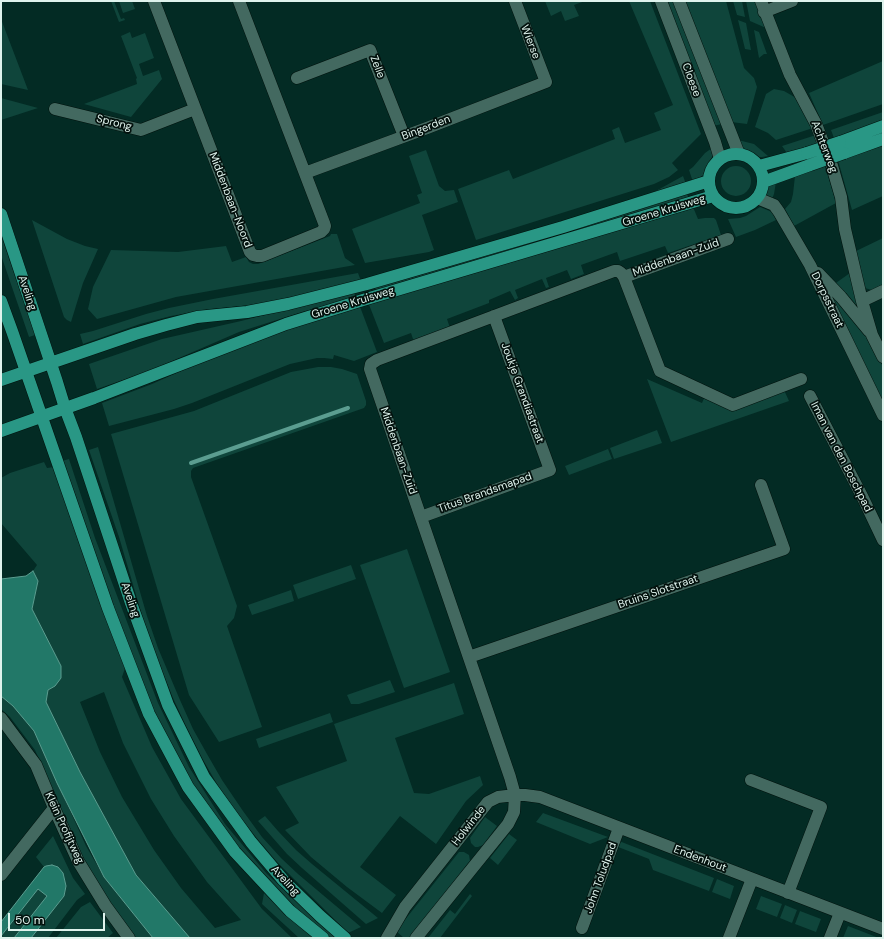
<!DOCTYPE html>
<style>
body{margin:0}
#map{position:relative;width:884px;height:939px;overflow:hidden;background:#032b24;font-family:"DM Sans",sans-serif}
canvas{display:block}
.frame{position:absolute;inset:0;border:2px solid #dff3ed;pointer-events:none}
.scale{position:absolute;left:8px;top:913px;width:97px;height:18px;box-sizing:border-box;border:2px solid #dff3ed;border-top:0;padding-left:5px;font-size:12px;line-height:14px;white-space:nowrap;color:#dff3ed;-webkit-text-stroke:3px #03110d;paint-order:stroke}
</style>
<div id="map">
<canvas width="884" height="939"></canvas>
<div class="frame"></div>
<div class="scale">50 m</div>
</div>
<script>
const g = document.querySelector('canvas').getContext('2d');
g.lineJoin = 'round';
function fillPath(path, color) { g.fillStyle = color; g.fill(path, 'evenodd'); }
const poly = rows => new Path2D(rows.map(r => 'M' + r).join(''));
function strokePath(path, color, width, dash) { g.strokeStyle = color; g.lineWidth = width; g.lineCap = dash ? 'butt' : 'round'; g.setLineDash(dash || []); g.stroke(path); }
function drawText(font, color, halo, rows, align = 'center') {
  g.font = font + ' "DM Sans",sans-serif'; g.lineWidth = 3.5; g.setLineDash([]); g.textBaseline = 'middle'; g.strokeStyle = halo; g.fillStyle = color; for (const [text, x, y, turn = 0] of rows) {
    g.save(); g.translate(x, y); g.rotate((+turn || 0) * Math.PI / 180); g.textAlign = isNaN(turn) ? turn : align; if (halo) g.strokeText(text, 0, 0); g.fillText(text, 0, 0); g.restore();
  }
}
fillPath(poly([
 [111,1,114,1,121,19,124,18,125,20,119,22],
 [119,1,132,1,135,9,123,13],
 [545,1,585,1,574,5,579,16,565,21,561,11,551,16],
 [629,1,650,1,701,134,672,163,678,170,669,177,654,184,476,240,458,189,509,170,513,179,615,139,612,130,619,127,625,143,661,130,654,113,673,105],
 [665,1,675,1,722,124,713,126],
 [684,1,726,1,744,68,754,78,757,87,747,124,731,122],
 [733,1,742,1,745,17,737,15],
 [746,1,756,1,766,28,750,21],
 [1,19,28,90,1,84],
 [738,20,746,23,751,50,745,49],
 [754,30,759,32,767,54,764,54,759,58],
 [130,32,132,38,145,33,154,58,139,64,143,76,159,70,162,79,131,117,84,104,137,84,136,79,137,78,121,36],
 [883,61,883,104,823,125,809,93],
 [774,89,784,91,798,99,813,128,776,140,768,133,755,127,766,94],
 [1,98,38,108,1,120],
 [883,112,883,121,834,138,831,130],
 [816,135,819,143,787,153,782,146],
 [738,140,754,144,768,156,762,157,759,157,745,150,741,146],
 [883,143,883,196,852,210,838,160],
 [712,148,713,155,706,171,702,176,693,182,689,170,693,167,705,153],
 [426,150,439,186,445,191,454,190,458,202,422,215,434,250,429,252,365,263,352,229,420,203,417,195,422,193,409,156],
 '721 181a15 15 0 1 1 30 0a15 15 0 1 1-30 0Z',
 [825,166,836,203,794,226,785,209,791,202,793,194,795,176],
 [683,176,686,184,580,217,654,192],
 [776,182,774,194,772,199,763,197,769,186,772,184],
 [686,192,689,198,376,291,373,284],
 [693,207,698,219,705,218,714,218,716,220,721,235,668,253,665,246,620,261,617,252,581,265,584,274,571,279,567,270,546,278,549,287,546,288,542,279,515,290,518,298,515,300,510,291,489,300,489,303,447,319,450,328,414,342,411,333,384,343,368,302],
 [760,207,772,212,776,220,755,230,736,237,728,219,740,218,746,216],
 [32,220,67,239,85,246,98,249,83,283,71,322,67,320,64,317],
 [331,234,337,234,345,258,355,265,176,297,97,319,88,309,93,287,111,250,178,252,226,246,232,262,246,257,249,262,253,264,258,264,330,236],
 [1,236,4,244,35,335,29,337,1,255],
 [883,238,883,286,875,291,865,288,854,252],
 [358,273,361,281,289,299,251,305,210,309,171,316,140,324,83,344,80,334,93,331,146,314,169,308,213,299],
 [850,273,863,318,833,285],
 [825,286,857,323,872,344,883,367,883,405],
 [354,292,356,298,324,307,305,311,239,332,149,371,97,389,89,364,162,339,241,321],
 [359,304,377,352,354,361,334,355,333,359,324,358,317,358,290,364,192,403,174,409,109,426,102,403,152,384,223,352],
 [318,367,331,367,342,369,357,374,366,401,366,405,364,408,193,468,191,471,191,477,237,606,234,618,227,626,262,727,219,742,189,695,111,434,194,411,291,372],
 [647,379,702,403,705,396,733,409,784,390,789,401,671,442],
 [657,430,662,443,614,459,610,448],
 [98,447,147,616,158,648,180,700,193,729,207,754,222,780,243,811,262,837,281,858,298,874,361,927,348,933,278,863,260,842,239,816,217,784,202,758,185,724,173,698,149,639,119,537,89,450],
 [608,449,612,459,569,475,565,466],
 [69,459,95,538,158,703,189,767,225,824,267,874,336,938,327,938,262,877,194,790,145,695,62,461],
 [44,462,47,468,54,467,125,668,122,677,152,747,181,799,262,909,292,938,190,938,136,875,80,772,46,702,48,690,55,686,61,666,32,609,38,581,33,571,37,565,1,523,1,478,10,473],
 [104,692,123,743,151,799,174,836,207,882,241,920,215,928,181,888,154,850,122,797,100,752,80,702],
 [407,549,450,672,404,688,360,565],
 [351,565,356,579,298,599,293,585],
 [291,590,294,601,252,615,248,605],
 [390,680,395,692,359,704,351,704,347,695],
 [454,683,464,714,395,738,414,793,429,794,480,776,483,785,466,801,436,844,400,816,360,867,396,895,382,913,347,887,311,857,285,830,299,823,276,787,347,761,334,724],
 [1,696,13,706,34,731,86,846,104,877,153,938,136,938,105,896,74,842,47,777,35,750,10,717,1,709],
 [330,713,333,722,259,748,256,739],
 [543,813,608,837,590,844,536,822],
 [265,816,278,831,296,850,312,864,378,918,366,924,302,868,287,854,258,821],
 [485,817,497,826,483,845,478,847,475,847,471,843,470,838],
 [509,834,517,840,498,865,490,858],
 [53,836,73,878,85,894,77,900,48,938,31,938,64,896,65,890,65,882,46,866,44,867,36,857],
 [619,841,714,878,709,891,653,870,649,859,613,845],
 [459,852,464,852,469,855,470,861,468,863,410,938,404,938,396,931],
 [717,879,734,886,730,899,712,892],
 [38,888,48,896,14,938,1,938,1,936],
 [264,893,306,932,313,938,299,938,262,904],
 [470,894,472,896,440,938,428,938,450,910,455,914],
 [761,896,782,904,777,917,756,909],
 [90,902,113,933,107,938,56,938,81,907],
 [785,905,797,910,792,923,780,918],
 [800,911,821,919,816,932,795,924],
 [848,926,879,938,843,938]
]), '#0f453b');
const water = poly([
 [33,571,38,581,32,609,61,666,61,678,55,686,48,690,46,702,80,772,136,875,190,938,153,938,104,877,57,783,34,731,13,706,1,696,1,579,26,576,33,571],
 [52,865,58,867,63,873,66,886,64,896,31,938,14,938,47,896,38,889,1,936,1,922,44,867,46,866,52,865]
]);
fillPath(water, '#227868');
strokePath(water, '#5b9d90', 1);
strokePath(poly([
 [191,463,348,408]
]), '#5b9d90', 4);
const minor = poly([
 [154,1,250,252,253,255,257,256,262,256,321,232,324,229,325,226,324,223,239,1],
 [661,1,715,142,720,159],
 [679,1,739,154],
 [761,1,790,75,816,124,832,166,841,197,845,229,862,301,872,335,883,357],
 [764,12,792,1],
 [297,78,370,50,404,136],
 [55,109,141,130,195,109],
 [305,173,427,128,546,82,515,1],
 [757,198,774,205,779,212,810,265,883,415],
 [818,273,841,297,869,331],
 [624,277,728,239],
 [862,301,883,291],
 [801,379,733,405,660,371,624,277,621,273,618,271,614,271,377,360,371,364,370,369,510,777,515,795,525,795,540,797,883,929],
 [810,396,863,498,883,540],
 [421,517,550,470,494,316],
 [469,657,784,549,761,485],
 [1,718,36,765,54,808,78,861,105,905,129,938],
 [751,780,821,807,788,893],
 [1,875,54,808],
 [582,928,619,828],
 [387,938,405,907,488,802,498,797,515,795,514,812,508,824,416,938],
 [729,938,752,879],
 [830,938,840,913]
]);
const major = poly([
 [840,142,883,126],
 [844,153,883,139],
 '709 181a27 27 0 1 1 54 0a27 27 0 1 1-54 0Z',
 [759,166,807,153],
 [763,182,810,165],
 [1,214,57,382,65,408,76,437,131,603,168,705,204,777,251,842,284,881,320,916,345,938],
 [1,301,12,331,108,608,149,714,188,787,235,852,290,911,323,938],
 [1,380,135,334,166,325,197,317,247,312,288,304,367,284,563,227,709,181],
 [1,431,94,398,286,324,363,300,713,196]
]);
strokePath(minor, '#00120d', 13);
strokePath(major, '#00120d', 13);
strokePath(minor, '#436960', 12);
strokePath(major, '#299785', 12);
const majorBridge = poly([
 [807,153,840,142],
 [810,165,844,153]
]);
strokePath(majorBridge, '#00120d', 13, []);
strokePath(majorBridge, '#299785', 12);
drawText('11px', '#dff3ed', '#03110d', [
 ["Wierse",530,42,69],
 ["Zelle",377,67,69],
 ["Cloese",691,80,70],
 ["Sprong",114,123,14],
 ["Bingerden",426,128,-21],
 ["Achterweg",824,147,69],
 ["Middenbaan-Noord",230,200,69],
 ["Groene Kruisweg",664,211,-17],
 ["Middenbaan-Zuid",676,258,-20],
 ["Aveling",27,293,71],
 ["Dorpsstraat",827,300,64],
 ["Groene Kruisweg",353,303,-17],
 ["Joukje Grandiastraat",522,393,70],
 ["Middenbaan-Zuid",398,451,71],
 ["Iman van den Boschpad",841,457,63],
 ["Titus Brandsmapad",485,493,-20],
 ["Bruins Slotstraat",658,592,-19],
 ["Aveling",130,600,71],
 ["Holwinde",469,826,-52],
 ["Klein Profijtweg",64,828,65],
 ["Endenhout",700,859,21],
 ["John Toludpad",601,878,-70],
 ["Aveling",285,881,47]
]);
</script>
